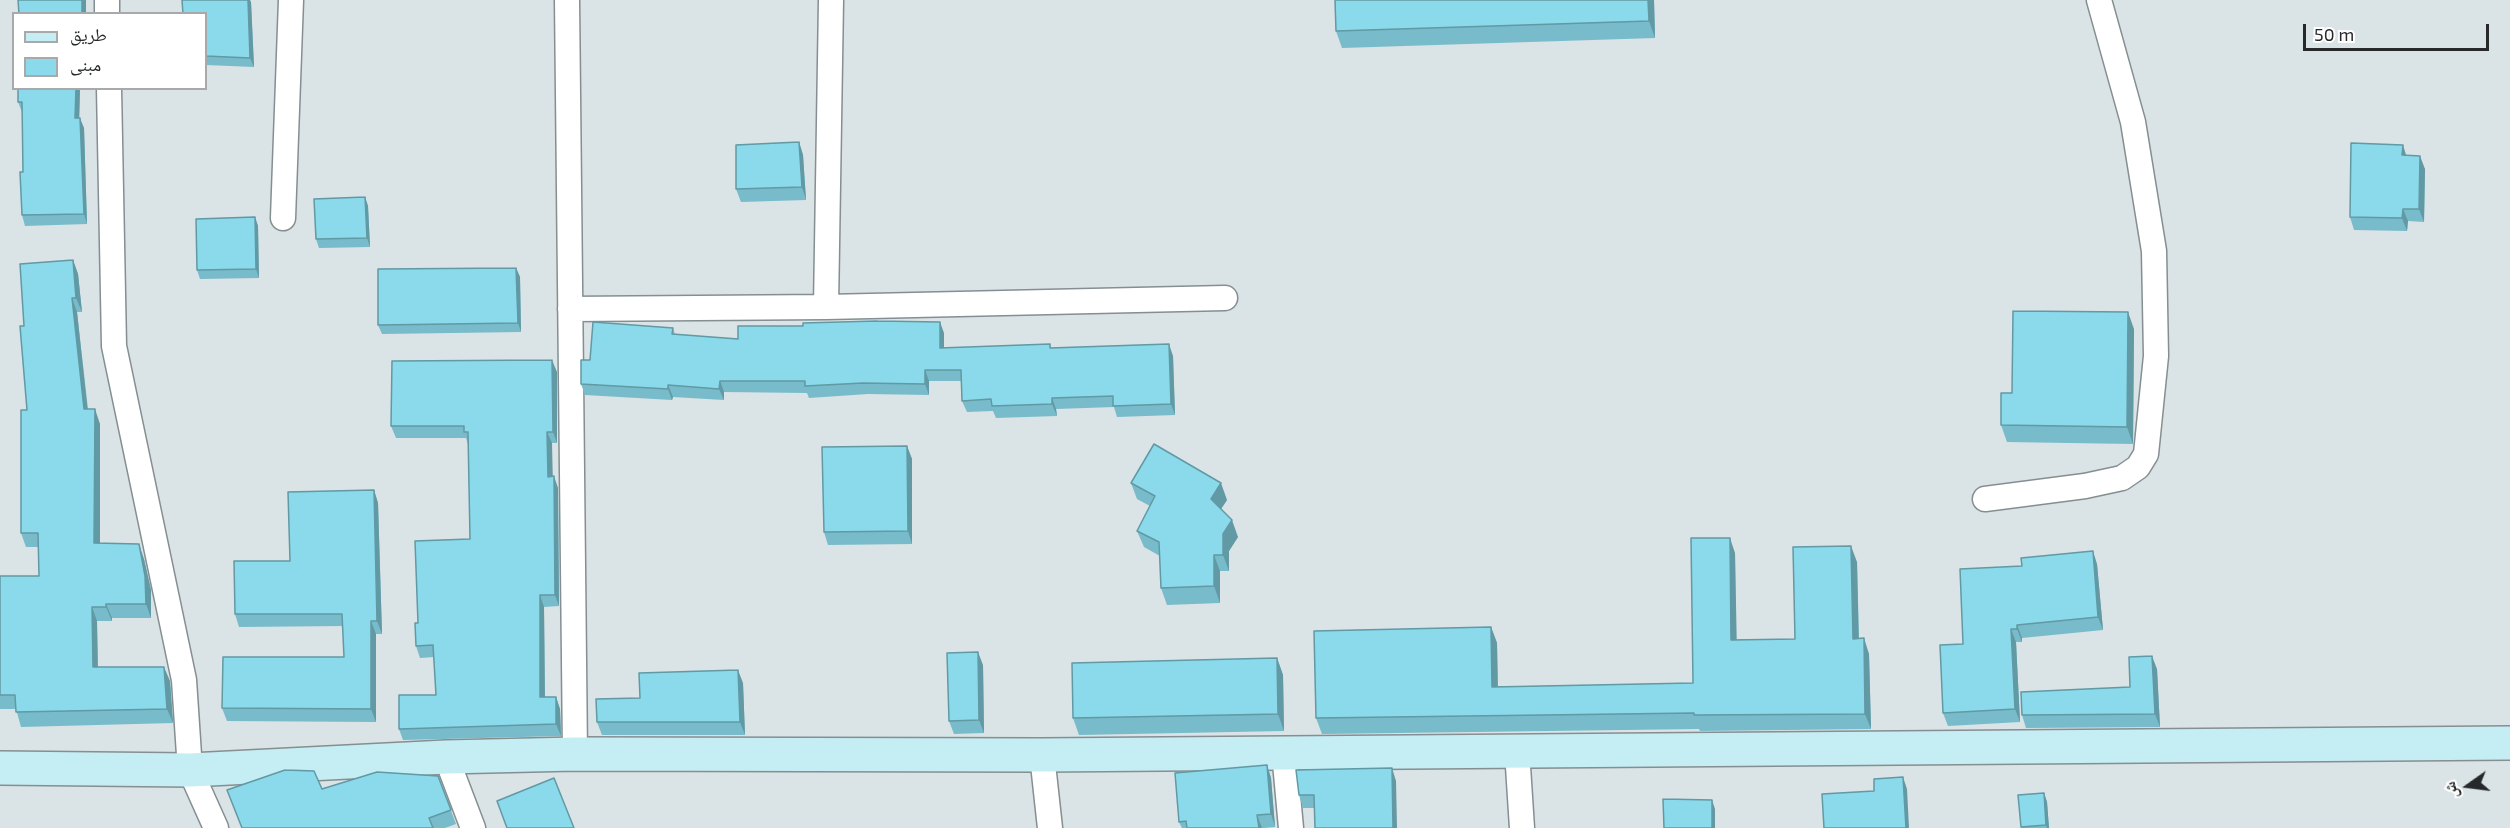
<!DOCTYPE html>
<meta charset="utf-8">
<style>
body{margin:0}
#map{position:relative;width:2510px;height:828px;overflow:hidden;background:#dae3e5;font-family:"Exo 2","Noto Naskh Arabic",sans-serif}
canvas{display:block}
.legend{position:absolute;left:12px;top:12px;width:195px;height:78px;box-sizing:border-box;background:#fff;border:2px solid #a8a9aa;margin:0;padding:8px 10px;list-style:none;font-size:18px;color:#26292a}
.legend li{display:flex;align-items:center;gap:12px;height:30px}
.legend b{width:30px;border:2px solid #a8a9aa}
.north{position:absolute;left:2438px;top:756px;width:60px;height:60px;-webkit-text-stroke:4px #fff;paint-order:stroke;rotate:256deg;font-size:16px;font-weight:700;line-height:24px;text-align:center;color:#26292a}
.north::after{content:'';display:block;margin:auto;width:21px;height:27px;background:#26292a;clip-path:polygon(50% 0,100% 100%,50% 72%,0 100%)}
.scale{position:absolute;left:2303px;top:24px;width:186px;height:27px;box-sizing:border-box;border:3px solid #26292a;border-top:0;padding-left:8px;font-size:18px;line-height:21px;white-space:nowrap;color:#26292a;-webkit-text-stroke:4px #fff;paint-order:stroke}
</style>
<div id="map">
<canvas width="2510" height="828"></canvas>
<ul class="legend">
<li><b style="height:8px;background:#c5edf4"></b>طريق</li>
<li><b style="height:16px;background:#8bdaeb"></b>مبنى</li>
</ul>
<div class="north">ش</div>
<div class="scale">50 m</div>
</div>
<script>
const g = document.querySelector('canvas').getContext('2d');
g.lineJoin = 'round';
const poly = rows => new Path2D(rows.map(r => 'M' + r).join(''));
function strokePath(path, color, width, dash) { g.strokeStyle = color; g.lineWidth = width; g.lineCap = dash ? 'butt' : 'round'; g.setLineDash(dash || []); g.stroke(path); }
function fillPath(path, color) { g.fillStyle = color; g.fill(path, 'evenodd'); }
const street = poly([
 [107,0,107,14],
 [567,0,575,754],
 [109,88,114,346,184,680,190,770,216,828],
 [283,218,291,0],
 [826,307,831,0],
 [570,309,826,307,1225,298],
 [1985,499,2085,486,2122,478,2138,467,2146,454,2156,356,2154,251,2133,122,2099,0],
 [1517,751,1522,828],
 [1284,752,1291,828],
 [1042,755,1050,828],
 [446,757,473,828]
]);
const secondary = poly([
 [0,768,190,770,446,757,575,754,1042,755,2510,743]
]);
strokePath(street, '#858e90', 27);
strokePath(secondary, '#858e90', 36);
strokePath(street, '#fff', 24);
strokePath(secondary, '#c5edf4', 33);
fillPath(poly([
 [1335,0,1654,0,1655,38,1342,48,1336,31],
 [251,2,254,67,206,65,206,14],
 [80,88,79,118,84,128,87,224,25,226,22,215,23,172,22,112,18,102],
 [799,142,803,155,806,200,741,202,736,189],
 [2407,156,2425,169,2424,222,2408,221,2407,231,2354,230,2350,217],
 [365,197,368,206,370,247,319,248,316,239],
 [255,217,258,226,259,278,200,279,197,270],
 [73,260,78,274,82,312,77,312,88,409,100,424,100,543,144,559,151,590,151,618,112,618,112,621,97,621,98,667,170,681,173,723,21,727,16,709,0,709,0,576,39,576,38,547,26,547,21,533,27,410,24,326],
 [516,268,520,277,521,332,382,334,378,325],
 [673,328,675,334,738,339,944,333,944,348,1050,344,1051,348,1173,356,1175,415,1117,417,1114,407,1056,409,1057,416,996,418,993,411,967,412,962,401,962,381,929,381,929,395,868,394,809,398,807,393,724,392,724,400,673,397,672,400,585,395,581,384,590,360],
 [2134,329,2133,444,2007,442,2001,425],
 [557,372,557,443,552,443,552,476,558,488,559,606,544,607,545,697,556,697,560,709,561,736,403,740,399,729,436,695,434,657,420,658,416,646,418,623,470,539,468,444,466,438,396,438,391,426],
 [907,446,912,459,912,544,828,545,824,532],
 [1131,483,1227,500,1221,509,1238,537,1229,551,1229,571,1220,571,1220,603,1167,605,1161,588,1160,556,1144,547,1137,531,1150,506,1137,499],
 [374,490,378,503,382,634,376,634,376,722,227,721,222,708,344,657,343,626,239,627,235,614],
 [1735,553,1736,640,1795,639,1857,562,1859,638,1869,654,1871,729,1700,731,1699,729,1322,734,1316,718,1491,627,1497,643,1498,687,1693,683],
 [2097,564,2103,630,2022,638,2022,642,2016,642,2020,722,1948,726,1943,713,1963,644],
 [1277,658,1283,675,1284,731,1079,735,1073,718],
 [983,665,984,733,954,734,949,721],
 [2157,669,2160,727,2026,728,2022,715,2130,687],
 [743,683,745,735,602,735,597,722,640,698],
 [1267,765,1271,778,1275,827,1264,828,1182,828,1179,822],
 [438,776,456,824,445,828,242,828,227,790,322,789],
 [1396,781,1314,808,1303,808,1299,795],
 [2044,793,2047,802,2049,828,2021,828,2021,827]
]), '#78bbca');
fillPath(poly([
 [82,0,86,0,86,14,82,14],
 [248,0,250,0,251,2,254,67,250,58],
 [1648,0,1654,0,1655,38,1649,21],
 [76,88,80,88,79,128,75,118],
 [80,118,84,128,87,224,84,214],
 [799,142,803,155,806,200,802,187],
 [2403,145,2407,158,2402,155],
 [2420,156,2425,169,2424,222,2419,209],
 [365,197,368,206,370,247,367,238],
 [2403,209,2408,221,2407,231,2402,218],
 [255,217,258,226,259,278,256,269],
 [73,260,78,274,82,312,76,298],
 [516,268,520,277,521,332,518,323],
 [72,298,77,312,89,423,84,409],
 [2128,312,2134,329,2133,444,2127,427],
 [940,322,944,333,944,360,940,348],
 [1169,344,1173,356,1175,415,1171,404],
 [552,360,557,372,557,443,553,432],
 [925,370,929,381,929,395,925,384],
 [720,381,724,392,724,400,719,389],
 [668,385,673,397,672,400,668,389],
 [1052,398,1056,409,1057,416,1052,404],
 [95,409,100,424,100,557,94,543],
 [547,432,552,443,553,488,548,477],
 [907,446,912,459,912,544,908,531],
 [554,476,558,488,559,606,555,595],
 [1221,483,1227,500,1217,515,1211,499],
 [374,490,378,503,382,634,377,621],
 [1232,520,1238,537,1229,551,1229,571,1223,555,1223,534],
 [1730,538,1735,553,1737,656,1731,640],
 [139,544,144,559,151,590,151,618,146,604],
 [1851,546,1857,562,1859,654,1853,639],
 [2093,551,2097,564,2103,630,2098,617],
 [1214,555,1220,571,1220,603,1214,586],
 [540,595,544,607,545,709,540,697],
 [106,604,112,618,112,621,106,607],
 [92,607,97,621,98,681,93,667],
 [371,621,376,634,376,722,371,709],
 [2017,625,2022,638,2022,642,2017,629],
 [1491,627,1497,643,1498,703,1492,687],
 [2011,629,2016,642,2020,722,2015,709],
 [1864,638,1869,654,1871,729,1865,714],
 [978,652,983,665,984,733,979,720],
 [2152,656,2157,669,2160,727,2155,714],
 [1277,658,1283,675,1284,731,1278,714],
 [164,667,170,681,173,723,167,709],
 [738,670,743,683,745,735,740,722],
 [556,697,560,709,561,736,556,724],
 [1267,765,1271,778,1275,827,1271,814],
 [1392,768,1396,781,1397,828,1393,828],
 [1903,777,1907,789,1909,828,1906,828],
 [2044,793,2047,802,2049,828,2047,828,2046,825],
 [1712,800,1715,809,1715,828,1712,828],
 [1257,815,1262,828,1259,828]
]), '#6199a4');
const building = poly([
 [18,0,82,0,82,14,19,14,18,0],
 [182,0,248,0,250,58,206,56,206,14,183,14,182,0],
 [1335,0,1648,0,1649,21,1336,31,1335,0],
 [18,88,76,88,75,118,80,118,84,214,22,215,20,172,23,172,22,102,18,102,18,88],
 [799,142,802,187,736,189,736,145,799,142],
 [2351,143,2403,145,2402,155,2420,156,2419,209,2403,209,2402,218,2350,217,2351,143],
 [365,197,367,238,316,239,314,199,365,197],
 [255,217,256,269,197,270,196,219,255,217],
 [73,260,76,298,72,298,84,409,95,409,94,543,139,544,145,576,146,604,106,604,106,607,92,607,93,667,164,667,167,709,16,712,15,695,0,695,0,576,39,576,38,533,21,533,21,410,27,410,20,326,24,326,20,264,73,260],
 [516,268,518,323,378,325,378,269,516,268],
 [2013,311,2128,312,2127,427,2001,425,2001,393,2012,393,2013,311],
 [877,321,940,322,940,348,1050,344,1050,348,1169,344,1171,404,1113,406,1113,396,1052,398,1052,404,992,406,991,399,962,401,961,370,925,370,925,384,863,383,805,386,805,381,720,381,719,389,668,385,668,389,581,384,581,360,590,360,593,322,673,328,672,334,738,339,738,326,803,326,803,323,877,321],
 [552,360,553,432,547,432,548,477,554,476,555,595,540,595,540,697,556,697,556,724,399,729,399,695,436,695,433,645,416,646,415,623,418,623,415,541,470,539,468,432,464,432,464,426,391,426,392,361,552,360],
 [1154,444,1221,483,1211,499,1232,520,1223,534,1223,555,1214,555,1214,586,1161,588,1159,542,1137,531,1155,496,1131,483,1154,444],
 [907,446,908,531,824,532,822,447,907,446],
 [374,490,377,621,371,621,371,709,222,708,223,657,344,657,342,614,235,614,234,561,290,561,288,492,374,490],
 [1691,538,1730,538,1731,640,1795,639,1793,547,1851,546,1853,639,1864,638,1865,714,1694,715,1694,713,1316,718,1314,631,1491,627,1492,687,1693,683,1691,538],
 [2093,551,2098,617,2017,625,2017,629,2011,629,2015,709,1943,713,1940,645,1963,644,1960,569,2022,566,2021,558,2093,551],
 [978,652,979,720,949,721,947,653,978,652],
 [2152,656,2155,714,2022,715,2021,692,2130,687,2129,657,2152,656],
 [1277,658,1278,714,1073,718,1072,663,1277,658],
 [738,670,740,722,597,722,596,699,640,698,639,673,738,670],
 [1267,765,1271,814,1257,815,1259,828,1187,828,1186,821,1179,822,1175,773,1267,765],
 [1392,768,1393,828,1315,828,1314,795,1299,795,1296,770,1392,768],
 [285,770,314,771,322,789,377,772,438,776,451,810,429,818,433,828,242,828,227,790,285,770],
 [1903,777,1906,828,1824,828,1822,794,1874,791,1874,779,1903,777],
 [554,778,574,828,507,828,497,801,554,778],
 [2044,793,2046,825,2021,827,2018,795,2044,793],
 [1663,799,1712,800,1712,828,1664,828,1663,799]
]);
fillPath(building, '#8bdaeb');
strokePath(building, '#6199a4', 1.5);
</script>
